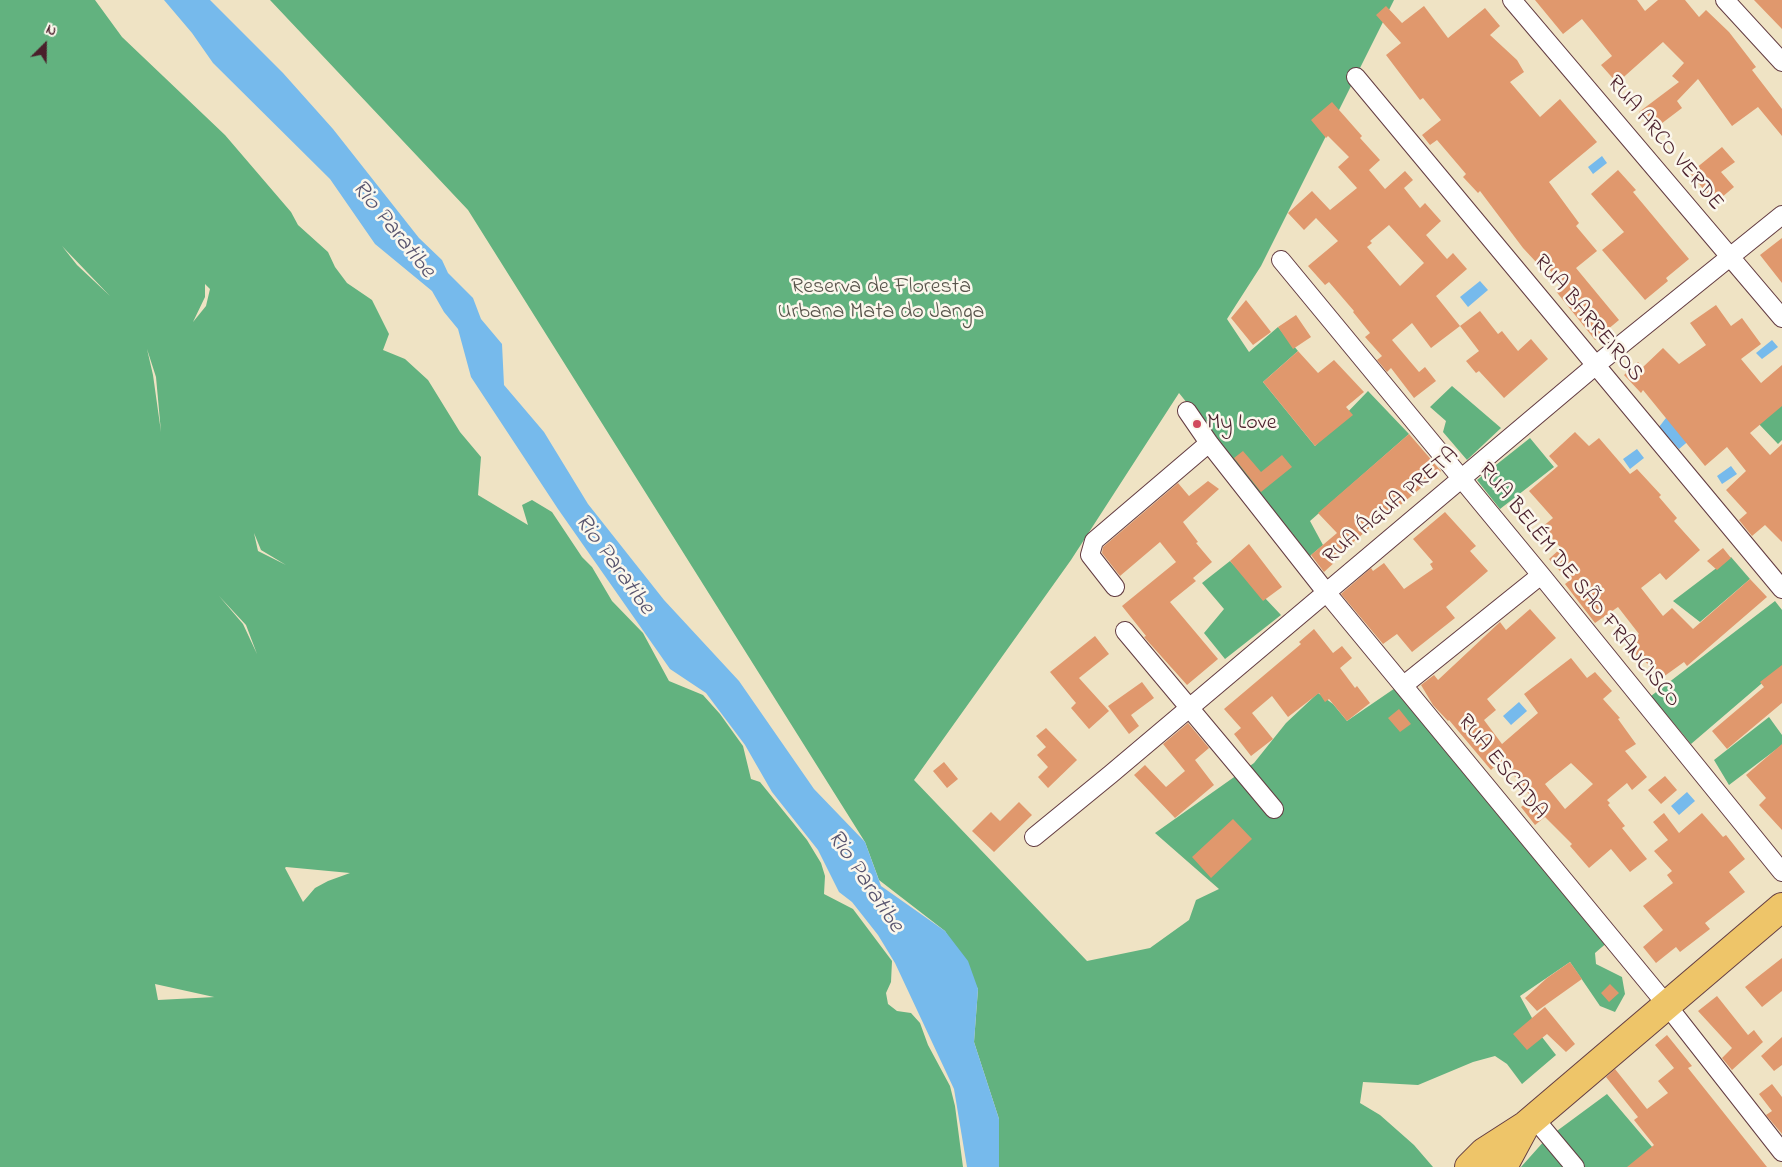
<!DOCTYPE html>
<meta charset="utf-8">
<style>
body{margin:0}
#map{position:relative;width:1782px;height:1167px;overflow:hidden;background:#efe3c4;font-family:"Indie Flower",sans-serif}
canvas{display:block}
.north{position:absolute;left:20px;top:20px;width:50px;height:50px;-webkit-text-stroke:4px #fbf7ec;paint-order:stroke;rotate:23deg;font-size:14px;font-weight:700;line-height:20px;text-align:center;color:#4a1f2b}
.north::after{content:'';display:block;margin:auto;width:18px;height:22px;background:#4a1f2b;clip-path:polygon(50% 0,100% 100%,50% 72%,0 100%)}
</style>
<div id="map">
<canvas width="1782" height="1167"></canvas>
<div class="north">N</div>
</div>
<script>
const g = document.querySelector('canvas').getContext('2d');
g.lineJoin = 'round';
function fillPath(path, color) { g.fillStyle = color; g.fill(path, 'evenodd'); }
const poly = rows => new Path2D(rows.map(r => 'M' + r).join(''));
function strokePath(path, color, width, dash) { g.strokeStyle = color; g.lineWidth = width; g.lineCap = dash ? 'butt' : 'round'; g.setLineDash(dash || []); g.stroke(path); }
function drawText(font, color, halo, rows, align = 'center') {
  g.font = font + ' "Indie Flower",sans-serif'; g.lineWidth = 5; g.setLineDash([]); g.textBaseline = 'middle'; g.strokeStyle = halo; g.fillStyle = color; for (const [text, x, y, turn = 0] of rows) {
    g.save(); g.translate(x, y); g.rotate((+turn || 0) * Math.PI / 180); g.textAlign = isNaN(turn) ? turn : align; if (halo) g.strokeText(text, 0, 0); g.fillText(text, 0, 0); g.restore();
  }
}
fillPath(poly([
 [0,0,95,0,122,37,225,135,291,212,298,225,328,252,335,267,347,283,372,300,389,334,383,350,405,359,428,380,460,432,481,457,478,495,528,525,522,505,532,500,552,512,582,557,592,567,612,601,643,633,669,681,703,695,720,714,743,746,751,779,760,782,807,840,821,863,825,876,824,894,853,909,892,961,891,982,886,993,888,1004,897,1011,911,1013,920,1023,928,1045,950,1086,955,1106,963,1167,0,1167],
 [62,246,110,296,77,265],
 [205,284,210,289,206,306,193,322,205,297],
 [147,349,156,377,161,432,153,375],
 [254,533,261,550,286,565,258,551],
 [219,596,246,625,257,654,243,624],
 [285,868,286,867,350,873,328,881,315,888,303,902],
 [155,984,214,997,215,997,158,1000],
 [270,0,1394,0,1261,266,1227,319,1249,352,1278,327,1298,351,1263,382,1315,446,1368,391,1409,434,1310,521,1323,545,1310,556,1179,393,1071,560,914,780,1087,961,1150,948,1189,920,1196,900,1219,889,1155,833,1254,763,1286,723,1318,693,1333,704,1347,721,1401,684,1586,908,1595,933,1609,941,1595,953,1596,964,1622,977,1625,994,1615,1012,1600,1006,1570,962,1520,996,1532,1018,1531,1023,1556,1055,1522,1084,1507,1064,1495,1056,1473,1062,1418,1085,1363,1082,1360,1103,1380,1115,1414,1145,1433,1167,999,1167,999,1119,974,1042,978,989,945,931,879,880,865,842,468,210],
 [1452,386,1501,428,1467,460,1443,432,1446,421,1430,407],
 [1782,402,1782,440,1778,444,1758,423],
 [1530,438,1554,467,1500,509,1477,480],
 [1731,557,1750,579,1700,622,1673,601],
 [1230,561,1281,615,1225,659,1204,633,1224,609,1202,583],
 [1775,601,1782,610,1782,666,1691,744,1651,696],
 [1769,717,1782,735,1782,745,1729,785,1714,760],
 [1607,1094,1669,1167,1521,1167,1546,1139]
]), '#62b27f');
fillPath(poly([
 [164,0,210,0,283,73,333,129,419,238,442,260,448,273,473,298,481,319,502,344,504,385,544,432,588,504,664,600,739,681,814,789,865,842,881,886,945,931,968,961,978,989,974,1042,999,1119,999,1167,967,1167,954,1089,895,963,878,935,852,902,839,892,818,850,772,792,745,745,706,693,670,669,558,509,471,377,458,329,444,312,432,291,375,244,330,179,213,63,192,33],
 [1602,156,1607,163,1593,174,1588,167],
 [1480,281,1488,290,1468,307,1460,297],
 [1772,340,1778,347,1762,359,1756,353],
 [1722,413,1679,449,1659,427,1666,418],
 [1637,449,1644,458,1630,469,1623,459],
 [1731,466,1737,474,1722,484,1717,476],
 [1519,702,1527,711,1511,725,1503,716],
 [1687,792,1695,801,1679,815,1671,806]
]), '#76baec');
fillPath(poly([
 [1535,0,1637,0,1645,11,1658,0,1685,0,1699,17,1706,10,1729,32,1756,67,1752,70,1782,109,1782,136,1758,107,1732,126,1698,79,1677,101,1682,108,1653,130,1639,112,1679,82,1672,76,1684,63,1663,42,1617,83,1601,65,1612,56,1582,19,1563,34],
 [1754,0,1782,0,1782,29],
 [1386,6,1402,23,1424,6,1448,38,1485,8,1500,26,1490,35,1517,60,1524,72,1510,82,1540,117,1560,99,1597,142,1549,182,1579,223,1576,226,1597,251,1576,268,1619,320,1595,340,1555,290,1562,285,1540,258,1536,262,1523,248,1480,191,1478,193,1463,177,1466,174,1437,140,1430,145,1422,135,1441,120,1423,98,1420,100,1386,55,1401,43,1376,15],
 [1332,102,1362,136,1360,138,1380,160,1369,170,1385,189,1405,171,1413,180,1404,188,1420,208,1425,203,1441,221,1426,235,1447,259,1453,253,1467,269,1436,296,1460,326,1431,348,1412,323,1392,340,1419,372,1425,367,1436,381,1414,398,1391,368,1387,372,1377,360,1382,356,1365,337,1370,333,1353,312,1354,311,1329,282,1325,285,1308,266,1338,241,1316,218,1304,230,1288,213,1312,191,1330,210,1357,188,1338,167,1349,157,1328,136,1326,138,1311,120],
 [1389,225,1424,263,1400,286,1367,247,1372,243,1370,241],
 [1722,147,1735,162,1721,172,1734,187,1715,203,1690,173],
 [1618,170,1636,190,1633,192,1689,259,1666,278,1668,281,1645,300,1602,250,1624,232,1591,194],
 [1782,238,1782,283,1760,255],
 [1246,300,1271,332,1253,345,1231,318],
 [1716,305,1731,326,1742,318,1761,344,1741,359,1761,383,1782,365,1782,406,1750,433,1770,455,1782,444,1782,542,1765,525,1752,536,1739,520,1747,513,1726,490,1746,471,1727,447,1705,466,1643,390,1641,393,1624,375,1638,362,1643,367,1663,348,1679,364,1706,345,1690,323],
 [1480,311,1498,334,1502,331,1518,351,1531,339,1548,359,1504,398,1479,371,1476,373,1466,361,1479,351,1460,326],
 [1296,315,1311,337,1293,349,1278,327],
 [1298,351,1318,373,1334,360,1364,392,1346,407,1353,415,1315,446,1263,382],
 [1575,432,1589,446,1599,438,1630,474,1637,469,1661,495,1659,497,1677,518,1674,521,1700,550,1666,580,1660,573,1641,588,1663,616,1672,608,1693,629,1750,579,1767,597,1687,666,1684,662,1659,680,1640,654,1637,656,1628,643,1639,634,1618,607,1595,623,1565,584,1569,581,1549,559,1561,548,1542,527,1553,518,1529,491,1558,466,1549,456],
 [1409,434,1441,471,1384,519,1382,517,1334,559,1336,561,1324,572,1311,555,1337,533,1318,513],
 [1243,451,1261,472,1282,455,1292,467,1261,492,1234,458],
 [1208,481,1219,489,1183,522,1198,542,1196,543,1212,562,1193,578,1196,581,1170,602,1218,659,1187,685,1144,637,1146,636,1122,606,1176,562,1160,542,1120,576,1102,553,1103,547,1178,483,1189,496],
 [1445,512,1476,546,1470,551,1488,571,1446,607,1455,618,1412,652,1397,634,1383,644,1341,594,1371,568,1373,571,1384,563,1404,589,1433,569,1430,564,1433,562,1413,539],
 [1249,544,1282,587,1263,601,1230,561],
 [1723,548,1731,558,1717,570,1707,561],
 [1530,609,1556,638,1487,699,1496,710,1484,720,1502,744,1538,713,1524,694,1571,658,1587,678,1595,672,1612,691,1603,699,1620,718,1618,719,1636,744,1625,751,1647,777,1632,790,1627,783,1607,800,1610,803,1608,805,1625,826,1622,828,1647,859,1630,872,1611,849,1589,868,1570,846,1572,844,1545,817,1535,825,1521,807,1532,798,1517,779,1500,761,1491,770,1449,720,1448,721,1433,705,1421,685,1434,675,1438,680,1500,622,1506,630],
 [1571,763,1593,784,1565,809,1545,784],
 [1314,629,1333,653,1342,646,1352,658,1340,668,1355,688,1357,686,1370,703,1347,721,1329,699,1325,702,1319,693,1288,717,1272,696,1252,713,1273,739,1251,756,1234,734,1241,728,1224,709,1301,644,1299,642],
 [1095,636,1109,654,1079,678,1109,711,1089,729,1071,708,1076,703,1050,672],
 [1782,665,1782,703,1727,749,1712,731,1764,687,1760,682],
 [1142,682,1154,698,1131,715,1139,726,1129,734,1108,706],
 [1399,709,1411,724,1400,732,1388,718],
 [1188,723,1209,748,1195,760,1214,785,1175,818,1134,775,1145,765,1166,787,1185,771,1163,744],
 [1046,728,1077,760,1048,788,1038,777,1048,767,1037,755,1046,747,1036,736],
 [1782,744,1782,830,1759,805,1766,798,1746,775],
 [944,762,958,779,947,788,933,771],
 [1665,776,1677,790,1661,804,1648,790],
 [1019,802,1032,815,994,852,972,831,991,812,1000,821],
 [1664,813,1679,833,1702,813,1723,837,1726,835,1745,859,1729,872,1745,892,1705,923,1710,929,1680,952,1676,947,1656,963,1643,947,1663,930,1643,906,1673,883,1667,875,1672,871,1654,851,1668,840,1653,822],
 [1233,819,1252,839,1211,878,1192,857],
 [1782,958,1782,991,1762,1007,1745,987],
 [1570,962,1582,979,1537,1011,1525,998,1547,978],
 [1610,984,1619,993,1609,1002,1601,993],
 [1717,996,1748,1035,1754,1030,1763,1042,1732,1070,1722,1058,1732,1048,1698,1011],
 [1545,1007,1575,1044,1566,1052,1547,1034,1527,1050,1513,1034],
 [1667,1035,1692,1066,1688,1068,1767,1167,1627,1167,1654,1145,1634,1120,1638,1117,1606,1077,1615,1069,1647,1109,1668,1093,1658,1081,1674,1068,1655,1045],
 [1782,1037,1782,1065,1774,1071,1761,1056],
 [1772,1084,1782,1097,1782,1134,1766,1115,1772,1111,1759,1094]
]), '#e0986d');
const minor = poly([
 [1512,0,1782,318],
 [1725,0,1782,62],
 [1356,77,1782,589],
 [1281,260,1541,575,1782,872],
 [1187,411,1209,443,1326,592,1666,1004,1782,1152],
 [1115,587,1090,555,1094,541,1209,443],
 [1125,631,1274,809],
 [1404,685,1541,575],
 [1034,837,1111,774,1596,365,1782,215],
 [1534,1118,1575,1167]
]);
const primary = poly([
 [1469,1167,1484,1152,1526,1125,1782,907],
 [1503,1167,1524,1128]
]);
strokePath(minor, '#633c42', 20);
strokePath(primary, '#633c42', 30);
strokePath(minor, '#fff', 18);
strokePath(primary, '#eec569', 28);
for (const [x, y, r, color] of [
 [1197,424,5,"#d1495b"]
]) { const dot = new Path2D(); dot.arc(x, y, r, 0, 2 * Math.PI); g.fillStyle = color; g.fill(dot); strokePath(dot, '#fbf7ec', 2); }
drawText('22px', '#4a1f2b', '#fbf7ec', [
 ["RUA ARCO VERDE",1664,144,50],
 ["RUA BARREIROS",1587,319,50],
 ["RUA ÁGUA PRETA",1392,507,-40],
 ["RUA BELÉM DE SÃO FRANCISCO",1578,586,51],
 ["RUA ESCADA",1501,768,51]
]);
drawText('22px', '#58544b', '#fbf7ec', [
 ["Reserva de Floresta",881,288],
 ["Urbana Mata do Janga",881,313]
]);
drawText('22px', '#4a1f2b', '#fbf7ec', [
 ["My Love",1207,424]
], 'left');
drawText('italic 24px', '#59556f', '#fbf7ec', [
 ["Rio Paratibe",392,230,51],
 ["Rio Paratibe",613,565,54],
 ["Rio Paratibe",864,882,56]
]);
</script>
